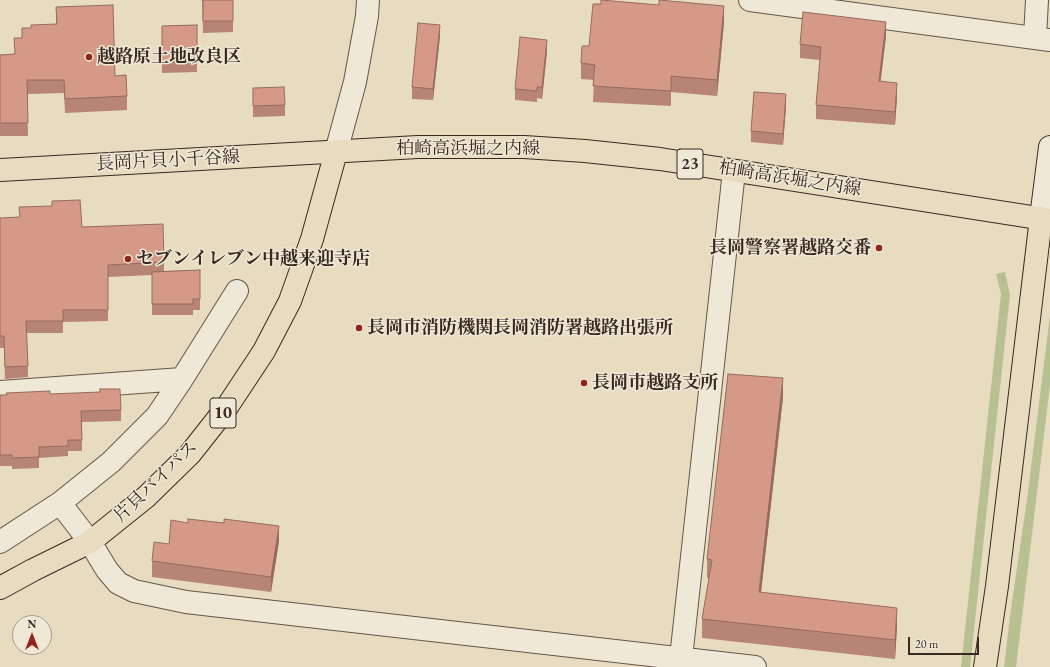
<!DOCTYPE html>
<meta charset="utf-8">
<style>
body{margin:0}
#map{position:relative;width:1050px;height:667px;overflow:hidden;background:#e7dcc0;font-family:"EB Garamond",serif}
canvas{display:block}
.north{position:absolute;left:12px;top:615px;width:40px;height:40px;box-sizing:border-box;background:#efe8d6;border:1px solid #a69c8e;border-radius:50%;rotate:0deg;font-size:11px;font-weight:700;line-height:16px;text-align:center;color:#392921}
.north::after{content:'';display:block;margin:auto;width:14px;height:18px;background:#8f2418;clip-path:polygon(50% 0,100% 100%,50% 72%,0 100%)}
.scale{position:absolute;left:908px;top:637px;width:71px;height:18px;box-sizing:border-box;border:2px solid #392921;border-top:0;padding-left:5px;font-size:12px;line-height:14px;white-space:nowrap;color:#392921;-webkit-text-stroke:3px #efe8d6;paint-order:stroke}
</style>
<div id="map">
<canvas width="1050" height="667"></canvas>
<div class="north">N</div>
<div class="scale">20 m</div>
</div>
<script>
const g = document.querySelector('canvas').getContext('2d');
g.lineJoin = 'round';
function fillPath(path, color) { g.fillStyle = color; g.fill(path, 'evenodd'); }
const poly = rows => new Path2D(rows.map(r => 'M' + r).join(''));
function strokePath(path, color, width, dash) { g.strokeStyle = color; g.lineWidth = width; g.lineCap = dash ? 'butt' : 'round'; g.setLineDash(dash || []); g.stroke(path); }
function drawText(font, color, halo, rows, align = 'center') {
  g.font = font + ' "EB Garamond","Noto Serif JP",serif'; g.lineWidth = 3; g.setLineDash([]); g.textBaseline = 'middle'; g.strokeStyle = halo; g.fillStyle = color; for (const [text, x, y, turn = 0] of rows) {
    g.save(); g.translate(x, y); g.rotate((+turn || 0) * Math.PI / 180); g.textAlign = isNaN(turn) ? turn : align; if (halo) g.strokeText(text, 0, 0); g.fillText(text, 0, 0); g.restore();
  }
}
fillPath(poly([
 [1005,272,1010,295,970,667,961,667,1001,294,996,274],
 [1050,315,1050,385,1016,667,1004,667,1010,616,1028,492]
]), '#b7c091');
const minor = poly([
 [750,0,1050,40],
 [1035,37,1037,0],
 [336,152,355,82,367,16,368,0],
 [0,392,182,379],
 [60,503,90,542,107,570,118,583,134,591,186,602,755,667],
 [0,542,60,503,111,462,157,416,182,379,237,291],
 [681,658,734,171]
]);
const secondary = poly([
 [1041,218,1050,147]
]);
const primary = poly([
 [0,170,418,147,524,147,585,151,660,159,1050,220],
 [0,588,33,570,90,542,146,497,190,454,227,407,264,351,290,301,312,239,336,152]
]);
const motorway = poly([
 [985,667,997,586,1041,218]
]);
strokePath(minor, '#645649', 24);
strokePath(secondary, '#392921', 24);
strokePath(primary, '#392921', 24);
strokePath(motorway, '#392921', 24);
strokePath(minor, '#efe8d6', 22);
strokePath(secondary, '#efe8d6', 22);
strokePath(primary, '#e7dcc0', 22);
strokePath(motorway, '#e7dcc0', 22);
fillPath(poly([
 [202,0,233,0,233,32,203,33],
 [56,7,115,76,127,96,127,110,65,113,64,93,27,94,28,136,0,136,0,55,14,54,22,38,31,28,56,24],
 [724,22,717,96,671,92,671,106,593,102,594,80,581,79,581,63,589,46],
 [197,25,197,72,162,73,162,26],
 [440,36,433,100,412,99,412,87],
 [886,36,880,81,897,97,895,125,816,119,816,105,820,60,800,58,800,44],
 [547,51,542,99,537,98,537,102,515,100,515,89],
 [253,88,285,105,285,116,253,117],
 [786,106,783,145,751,142,751,131],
 [0,218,82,227,164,262,164,271,200,270,200,310,193,310,193,315,152,315,152,275,108,277,108,321,63,322,63,333,27,333,28,377,5,379,4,348,0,348],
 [50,394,121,410,121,421,82,422,82,451,68,451,68,456,39,458,39,468,12,469,12,466,0,466,0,395],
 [783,397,761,592,897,626,895,659,702,638,702,619,709,578,707,578,707,559],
 [279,541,271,592,152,577,152,561,169,544]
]), '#b78475');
fillPath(poly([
 [724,6,724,22,717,96,717,80],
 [886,22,886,36,879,95,879,81],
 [440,25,440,36,433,100,433,89],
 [547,40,547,51,542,99,542,87],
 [897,83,897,97,895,125,895,112],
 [786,94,786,106,783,145,783,134],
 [783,378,783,397,759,610,759,592],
 [279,526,279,541,271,592,271,577],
 [897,608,897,626,895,659,895,640]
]), '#956b5f');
const building = poly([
 [203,0,233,0,233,21,203,21,203,0],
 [601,0,659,5,659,0,724,6,717,80,671,76,671,91,593,86,595,65,581,63,582,46,589,46,593,4,601,4,601,0],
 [113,5,115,76,126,75,127,96,65,99,64,80,27,80,28,123,0,123,0,55,15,54,14,38,22,38,22,28,31,28,31,25,57,24,56,7,113,5],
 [803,12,886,22,879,81,897,83,895,112,816,105,821,47,800,44,803,12],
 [418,23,440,25,433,89,412,87,418,23],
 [197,25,197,61,162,62,162,26,197,25],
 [520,37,547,40,542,87,537,87,537,91,515,89,520,37],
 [284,87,285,105,253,106,253,88,284,87],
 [754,92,786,94,783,134,751,131,754,92],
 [80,200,82,227,163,224,164,262,108,265,108,310,63,310,63,321,26,321,28,366,5,367,4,336,0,336,0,218,20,217,19,207,52,206,52,201,80,200],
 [200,270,200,299,193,299,193,304,152,304,152,272,200,270],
 [728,374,783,378,759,592,897,608,895,640,702,619,712,560,707,559,728,374],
 [100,389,120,389,121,410,81,411,82,440,68,440,68,446,39,447,39,457,12,458,12,455,0,455,0,395,7,395,6,393,50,391,50,394,100,392,100,389],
 [188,519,224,523,224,519,279,526,271,577,152,561,154,542,169,544,171,520,188,523,188,519]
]);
fillPath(building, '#d59988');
strokePath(building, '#956b5f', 1);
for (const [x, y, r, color] of [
 [89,57,4,"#8f2418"],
 [879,248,4,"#8f2418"],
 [128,259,4,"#8f2418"],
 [359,328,4,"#8f2418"],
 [584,383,4,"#8f2418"]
]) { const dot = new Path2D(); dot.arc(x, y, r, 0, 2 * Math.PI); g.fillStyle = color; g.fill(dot); strokePath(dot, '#efe8d6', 1.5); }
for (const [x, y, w] of [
 [690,164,26],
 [223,413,26]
]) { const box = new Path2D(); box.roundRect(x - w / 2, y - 15, w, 30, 3); g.fillStyle = '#efe8d6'; g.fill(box); strokePath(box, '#392921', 1); }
drawText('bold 17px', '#392921', null, [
 ["23",690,164],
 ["10",223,413]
]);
drawText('bold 18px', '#392921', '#efe8d6', [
 ["越路原土地改良区",97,57],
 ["長岡警察署越路交番",871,248,"right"],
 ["セブンイレブン中越来迎寺店",136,259],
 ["長岡市消防機関長岡消防署越路出張所",367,328],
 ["長岡市越路支所",592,383]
], 'left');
drawText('18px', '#392921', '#efe8d6', [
 ["柏崎高浜堀之内線",468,149],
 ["長岡片貝小千谷線",168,161,-3],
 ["柏崎高浜堀之内線",790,179,9],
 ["片貝バイパス",156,482,-44]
]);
</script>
